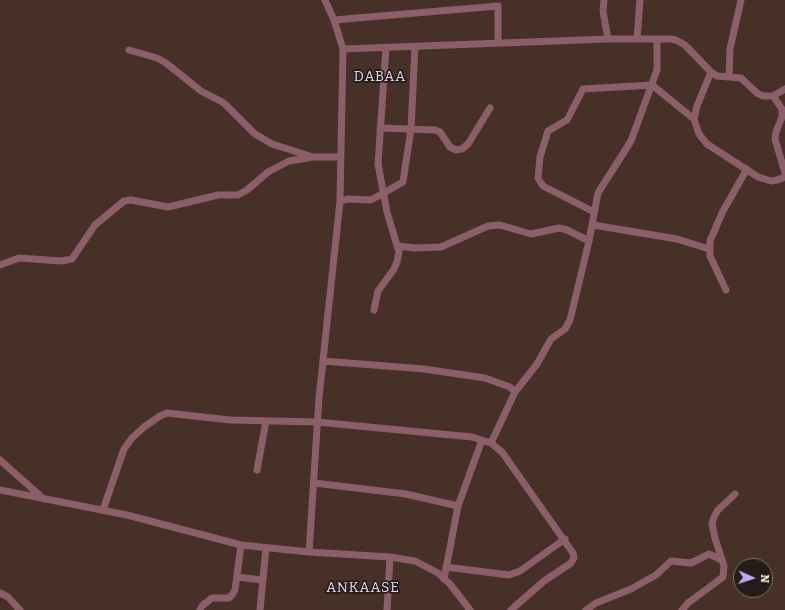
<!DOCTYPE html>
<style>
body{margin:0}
#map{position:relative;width:785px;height:610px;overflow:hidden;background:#473028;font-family:Bitter,serif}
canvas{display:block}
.north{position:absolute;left:733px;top:558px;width:40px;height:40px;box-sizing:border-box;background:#261b17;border:1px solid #7d706b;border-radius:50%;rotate:93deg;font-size:11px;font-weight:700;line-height:16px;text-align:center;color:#ffefea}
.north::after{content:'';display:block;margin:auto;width:14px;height:18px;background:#bcaaf6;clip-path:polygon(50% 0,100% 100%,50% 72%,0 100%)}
</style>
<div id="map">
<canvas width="785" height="610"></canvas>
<div class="north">N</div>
</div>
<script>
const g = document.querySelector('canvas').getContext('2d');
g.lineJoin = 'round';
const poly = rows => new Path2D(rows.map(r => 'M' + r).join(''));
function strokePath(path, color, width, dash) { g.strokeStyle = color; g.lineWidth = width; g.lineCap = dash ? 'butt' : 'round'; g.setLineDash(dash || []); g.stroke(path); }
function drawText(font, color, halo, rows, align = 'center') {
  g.font = font + ' Bitter,serif'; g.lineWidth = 3.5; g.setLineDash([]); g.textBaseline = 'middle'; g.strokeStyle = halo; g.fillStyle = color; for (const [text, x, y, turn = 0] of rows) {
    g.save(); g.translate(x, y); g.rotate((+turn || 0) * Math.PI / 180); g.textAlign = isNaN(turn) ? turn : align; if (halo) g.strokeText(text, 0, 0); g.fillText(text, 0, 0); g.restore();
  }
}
strokePath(poly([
 [604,0,603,11,608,39],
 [334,20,498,6,498,43],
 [637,39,640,0],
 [343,49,608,39,671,39,676,40,685,45,711,72,717,76,741,78,757,93,763,96,773,96,785,89],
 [129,50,157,58,166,63,201,91,224,103,255,134,272,144,310,156],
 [711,72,697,106,694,119,699,134,707,144,758,177,771,181,777,180,785,177],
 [729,77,730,49,741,0],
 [773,96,782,109,782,117,776,132,775,139,785,173],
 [380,128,435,130,440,132,450,147,456,150,462,149,468,144,490,108],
 [340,201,348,199,371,200,403,182,411,129,415,47],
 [594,212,543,186,538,178,540,157,548,131,567,120,583,89,652,85,694,119],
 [593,225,677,239,709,249],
 [398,246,415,248,441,247,488,226,500,225,531,234,559,228,567,230,589,241],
 [0,265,19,258,61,261,72,259,95,225,124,201,131,200,168,207,218,195,238,195,247,190,268,172,289,161,314,157,341,157],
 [726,290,710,256,710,241,723,211,747,169],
 [374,310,378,291,394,269,397,262,399,252,387,212,378,164,386,48],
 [323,361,424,369,485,378,510,387,515,392,491,443],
 [515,392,537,364,551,339,565,329,570,320,589,241,598,193,631,141,657,70,657,40],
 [0,460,44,499],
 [257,470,266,421],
 [314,483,406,494,458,506],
 [0,490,127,515,241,545,309,552,390,557,415,561,438,573,450,584,470,610],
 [103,510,124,449,132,438,144,427,160,416,167,413,230,420,317,422,472,437,491,443,502,452,573,553,574,558,571,563,544,581,511,610],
 [309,552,319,398,340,201,343,49,334,20,325,0],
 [446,567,509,575,520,571,565,539],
 [237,577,263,580],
 [444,579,458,506,482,440],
 [0,593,8,597,20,610],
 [200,610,202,606,212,598,229,598,232,595,235,590,241,545],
 [260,610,266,548],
 [387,610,390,557],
 [586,610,596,603,631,589,656,575,671,561,691,563,709,554,722,560],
 [682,610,688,603,723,577,724,566,715,538,712,524,714,517,718,510,735,494]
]), '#8b5e6a', 7);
g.letterSpacing = '1px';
drawText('14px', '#e1dbf9', '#261b17', [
 ["DABAA",380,77],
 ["ANKAASE",363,588]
]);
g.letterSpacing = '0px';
</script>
